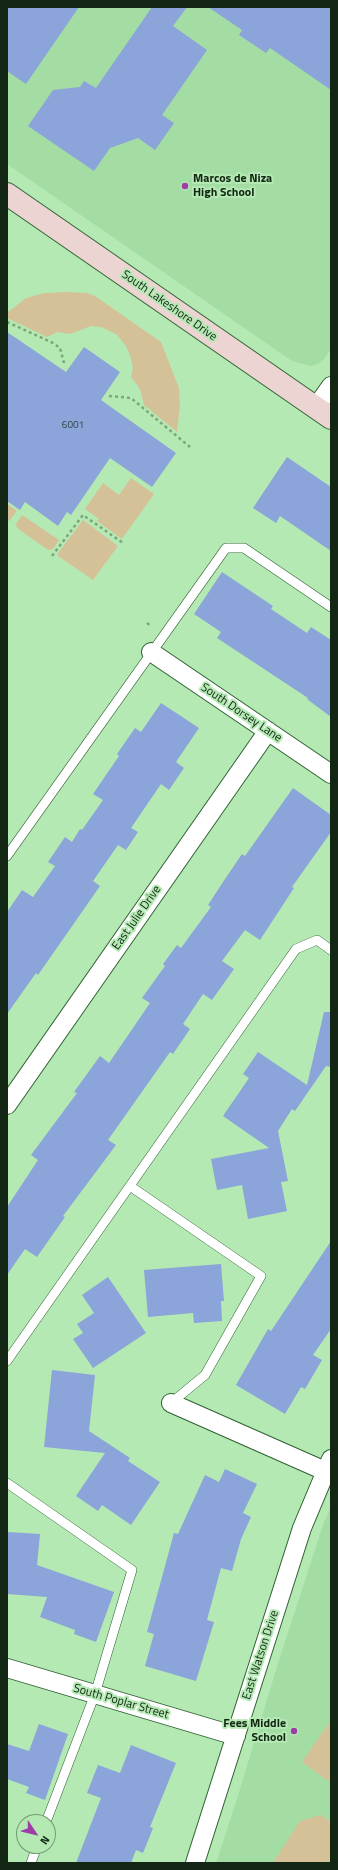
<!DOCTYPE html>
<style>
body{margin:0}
#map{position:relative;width:338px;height:1870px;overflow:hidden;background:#b4e9b4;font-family:"Titillium Web",sans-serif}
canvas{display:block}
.frame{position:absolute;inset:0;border:8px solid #122613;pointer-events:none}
.north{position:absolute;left:16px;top:1814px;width:40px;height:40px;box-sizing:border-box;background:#b4e9b4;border:1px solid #739b74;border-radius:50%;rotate:125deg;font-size:11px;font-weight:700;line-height:16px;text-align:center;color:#122613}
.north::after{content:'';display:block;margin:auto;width:14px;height:18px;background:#9e3da5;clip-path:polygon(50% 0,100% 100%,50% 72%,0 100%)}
</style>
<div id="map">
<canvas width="338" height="1870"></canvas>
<div class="frame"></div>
<div class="north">N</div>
</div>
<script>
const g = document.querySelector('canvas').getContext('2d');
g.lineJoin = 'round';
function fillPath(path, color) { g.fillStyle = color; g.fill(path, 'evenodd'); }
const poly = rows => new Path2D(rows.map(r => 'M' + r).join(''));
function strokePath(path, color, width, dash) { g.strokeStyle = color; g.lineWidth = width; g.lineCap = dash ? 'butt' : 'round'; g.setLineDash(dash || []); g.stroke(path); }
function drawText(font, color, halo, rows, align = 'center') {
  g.font = font + ' "Titillium Web",sans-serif'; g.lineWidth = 4; g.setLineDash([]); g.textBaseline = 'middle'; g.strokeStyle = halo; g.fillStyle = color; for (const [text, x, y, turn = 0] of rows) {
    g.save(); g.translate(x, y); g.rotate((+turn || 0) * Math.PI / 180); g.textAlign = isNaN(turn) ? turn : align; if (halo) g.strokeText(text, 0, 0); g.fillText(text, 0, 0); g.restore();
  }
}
fillPath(poly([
 [7,7,331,7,331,349,324,359,318,364,310,366,292,361,7,164],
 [331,1507,331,1863,216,1863,236,1802,279,1660,324,1522]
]), '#a3dda4');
fillPath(poly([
 [67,292,87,293,95,296,161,342,179,388,180,405,177,432,144,405,140,389,131,377,133,368,130,355,126,346,116,334,101,327,91,326,70,334,57,332,47,337,7,318,8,312,26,298,44,293],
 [131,478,154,494,122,539,97,521,99,519,85,509,103,483,119,495],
 [7,504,17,511,9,521,7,520],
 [22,515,59,540,53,549,48,550,17,528,16,524],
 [83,520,118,546,93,580,58,556,58,553],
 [331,1720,331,1783,302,1762],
 [321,1815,331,1822,331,1863,273,1863,300,1821]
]), '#d5c197');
fillPath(poly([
 [7,7,79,7,26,84,7,71],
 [152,7,187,7,173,26,207,50,162,115,174,123,155,150,138,138,110,148,94,171,28,126,53,90,80,87,84,81,96,88],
 [208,7,331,7,331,90,270,48,266,53,239,35,242,30],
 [7,332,66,372,84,347,120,372,101,400,176,453,152,487,110,458,71,515,67,512,58,526,25,502,20,510,7,501],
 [287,457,331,487,331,551,280,516,276,523,253,508],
 [222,572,273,606,271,609,307,633,311,627,331,640,331,717,307,699,308,698,217,638,221,632,194,614],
 [161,703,199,728,176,762,184,768,169,790,161,784,131,828,138,832,126,850,118,845,93,881,100,886,38,975,36,973,7,1014,7,912,22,890,33,897,55,866,48,862,65,837,72,842,80,829,82,830,103,800,93,794,119,756,117,754,135,728,141,732],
 [293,788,331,815,331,832,292,887,294,888,260,940,245,930,222,961,234,969,212,1000,203,994,183,1024,190,1029,173,1054,170,1052,108,1140,116,1145,63,1216,65,1217,37,1257,25,1249,7,1275,7,1207,38,1160,31,1155,77,1093,74,1092,100,1056,109,1063,150,1003,142,998,165,966,163,964,177,945,181,948,211,907,208,905,223,882,242,854,245,856],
 [324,1012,331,1012,331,1067,326,1066,295,1111,292,1109,278,1131,288,1181,281,1182,287,1211,248,1219,242,1185,217,1190,211,1159,269,1148,223,1116,249,1078,243,1074,258,1052,307,1085],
 [331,1241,331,1329,313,1355,322,1360,305,1389,301,1387,285,1414,236,1385,268,1329,271,1331],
 [221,1264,224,1301,221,1301,222,1321,194,1323,193,1313,148,1317,144,1270],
 [108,1277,146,1333,93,1368,73,1339,83,1333,77,1324,94,1313,82,1295],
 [52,1370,95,1375,89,1431,130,1458,128,1461,160,1482,131,1525,102,1505,98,1511,76,1496,105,1453,44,1447],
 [225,1469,257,1484,243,1513,251,1517,241,1539,232,1571,221,1568,207,1620,214,1622,196,1681,145,1666,154,1634,147,1632,174,1533,178,1534,205,1475,219,1482],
 [7,1532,40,1534,37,1565,114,1592,96,1642,74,1634,75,1630,40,1617,47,1597,7,1594],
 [39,1724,68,1734,45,1800,26,1793,29,1787,7,1779,7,1744,29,1751],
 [131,1745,176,1763,150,1827,153,1828,143,1853,136,1850,131,1863,76,1863,101,1798,87,1793,98,1765,120,1773]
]), '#8ba4d9');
const lane = poly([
 [7,856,226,548,244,548,331,607],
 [130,1186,261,1276,205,1375,171,1403],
 [7,1361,296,949,317,940,331,950],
 [7,1483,132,1570,95,1694,46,1822],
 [31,1863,37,1846]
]);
const street = poly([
 [316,407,331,386],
 [151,652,331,774],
 [7,1105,268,731],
 [171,1403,325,1471],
 [7,1668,236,1736],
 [195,1863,302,1528,331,1459]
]);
const secondary = poly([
 [7,194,331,418]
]);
strokePath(lane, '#306133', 10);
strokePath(street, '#306133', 20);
strokePath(secondary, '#306133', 24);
strokePath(poly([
 [7,322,53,343,60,348,64,363],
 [109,396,131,398,190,447],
 [52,556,83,515,123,543],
 [147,623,151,626]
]), '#7da67d', 2.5, [3, 3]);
strokePath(lane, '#fff', 9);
strokePath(street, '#fff', 18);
strokePath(secondary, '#ecd4d2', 22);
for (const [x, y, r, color] of [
 [185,186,4,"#9e3da5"],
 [294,1731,4,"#9e3da5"]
]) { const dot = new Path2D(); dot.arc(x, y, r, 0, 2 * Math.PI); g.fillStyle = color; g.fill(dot); strokePath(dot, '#b4e9b4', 1.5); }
drawText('10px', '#304644', null, [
 ["6001",73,426]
]);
drawText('bold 12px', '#122613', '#b4e9b4', [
 ["Marcos de Niza",193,179],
 ["High School",193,193],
 ["Fees Middle",286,1724,"right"],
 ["School",286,1738,"right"]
], 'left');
drawText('12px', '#122613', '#b4e9b4', [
 ["South Lakeshore Drive",169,306,35],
 ["South Dorsey Lane",241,713,34],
 ["East Julie Drive",137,918,-55],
 ["East Watson Drive",261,1655,-72],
 ["South Poplar Street",121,1702,16]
]);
</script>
